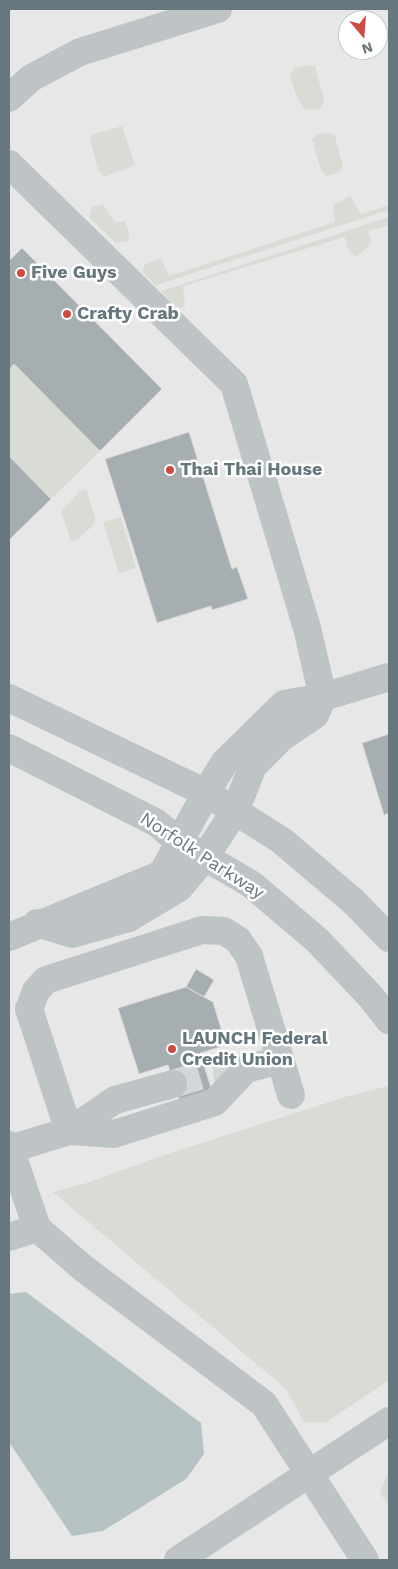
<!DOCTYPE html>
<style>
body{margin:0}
#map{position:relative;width:398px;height:1569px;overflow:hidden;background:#f8f7f6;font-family:"Work Sans",sans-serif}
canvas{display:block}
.frame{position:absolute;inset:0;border:10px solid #66777d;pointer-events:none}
.north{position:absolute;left:338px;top:10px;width:50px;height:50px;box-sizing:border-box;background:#fff;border:1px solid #c2c9cb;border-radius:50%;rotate:162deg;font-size:14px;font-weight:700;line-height:20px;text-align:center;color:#66777d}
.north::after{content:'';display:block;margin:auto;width:18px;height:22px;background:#cd4b41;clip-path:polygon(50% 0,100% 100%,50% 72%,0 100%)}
</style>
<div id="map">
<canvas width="398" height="1569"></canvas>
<div class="frame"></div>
<div class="north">N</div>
</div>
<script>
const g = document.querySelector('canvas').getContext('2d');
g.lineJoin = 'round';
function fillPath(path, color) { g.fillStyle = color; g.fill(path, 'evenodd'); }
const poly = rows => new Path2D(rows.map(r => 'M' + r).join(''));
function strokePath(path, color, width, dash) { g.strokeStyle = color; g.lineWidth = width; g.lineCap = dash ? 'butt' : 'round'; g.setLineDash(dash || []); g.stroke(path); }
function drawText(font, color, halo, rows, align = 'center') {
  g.font = font + ' "Work Sans",sans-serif'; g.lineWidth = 5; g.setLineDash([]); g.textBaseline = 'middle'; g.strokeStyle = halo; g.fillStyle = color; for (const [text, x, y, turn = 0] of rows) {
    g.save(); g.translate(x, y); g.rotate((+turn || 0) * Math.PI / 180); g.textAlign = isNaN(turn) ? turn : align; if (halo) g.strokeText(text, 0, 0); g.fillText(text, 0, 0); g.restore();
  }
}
fillPath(poly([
 [9,9,389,9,389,1560,9,1560],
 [348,20,378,20,378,50,348,50]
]), '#e6e7e6');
fillPath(poly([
 [306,65,315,66,324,100,320,109,305,110,296,95,290,76,294,68],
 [122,126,135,165,104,177,98,169,90,139,91,135],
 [330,133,335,136,343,167,339,172,326,176,321,170,312,139,319,134],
 [350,196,361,214,389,205,389,210,156,285,143,273,144,265,161,258,169,276,335,222,333,205],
 [103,204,115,223,125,221,129,234,129,241,116,243,89,217,92,207],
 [389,217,389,225,368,231,371,240,368,247,355,257,347,247,345,237,183,286,185,307,178,307,168,299,162,291],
 [14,364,100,451,51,499,9,456,9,370],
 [86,489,95,518,94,525,76,540,71,541,61,512,80,491],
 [121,517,136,568,119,573,103,522],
 [389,1086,389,1380,325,1423,304,1422,286,1389,53,1192,90,1182,158,1157,345,1097],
 [389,1470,389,1506,380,1493]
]), '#d9dcd5');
fillPath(poly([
 [26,1292,201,1423,204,1454,186,1479,103,1531,72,1536,9,1442,9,1294]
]), '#b6c2c4');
const building = poly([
 [22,248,162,389,100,451,14,364,9,370,9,261,22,248],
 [189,432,232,569,237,567,248,599,212,610,211,606,157,623,105,459,189,432],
 [9,456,51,499,9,540,9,456],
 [389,734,389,813,384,815,362,743,389,734],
 [196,969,214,980,204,997,186,987,196,969],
 [186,987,213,1002,226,1045,200,1053,213,1094,181,1105,168,1065,139,1074,118,1008,186,987]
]);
fillPath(building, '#a6aeb2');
strokePath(building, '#dad9d8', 1);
strokePath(poly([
 [173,1084,209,1073,246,1069]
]), '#d4d7d8', 28, [28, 14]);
strokePath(poly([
 [9,98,31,78,80,52,218,9],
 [9,164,234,384,307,628,323,697,315,715,281,738,253,766,235,811,205,857,179,888,129,918,72,934,37,923],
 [9,698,206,793,281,840,354,902,389,938],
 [9,748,157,823,179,842,251,884,317,940,371,997,389,1020],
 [9,937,162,874,206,793,224,763,284,704,323,697,389,677],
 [69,1131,29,1009,36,991,46,980,202,930,224,931,238,940,249,956,291,1095],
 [69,1131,114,1134,215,1102,246,1069,280,1060],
 [9,1145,37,1228,83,1268,264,1404,365,1560],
 [10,1149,69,1131,115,1100,173,1084],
 [9,1237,37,1228],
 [178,1560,389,1421]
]), '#bec3c5', 28);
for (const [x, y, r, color] of [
 [21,273,5,"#cd4b41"],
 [67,314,5,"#cd4b41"],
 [170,470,5,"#cd4b41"],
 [172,1049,5,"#cd4b41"]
]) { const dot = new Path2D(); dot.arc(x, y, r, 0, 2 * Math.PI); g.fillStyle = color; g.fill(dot); strokePath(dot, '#fff', 2); }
drawText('bold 18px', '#66777d', '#fff', [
 ["Five Guys",31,273],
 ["Crafty Crab",77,314],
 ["Thai Thai House",180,470],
 ["LAUNCH Federal",182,1039],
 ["Credit Union",182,1060]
], 'left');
drawText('18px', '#66777d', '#fff', [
 ["Norfolk Parkway",202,856,33]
]);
</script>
